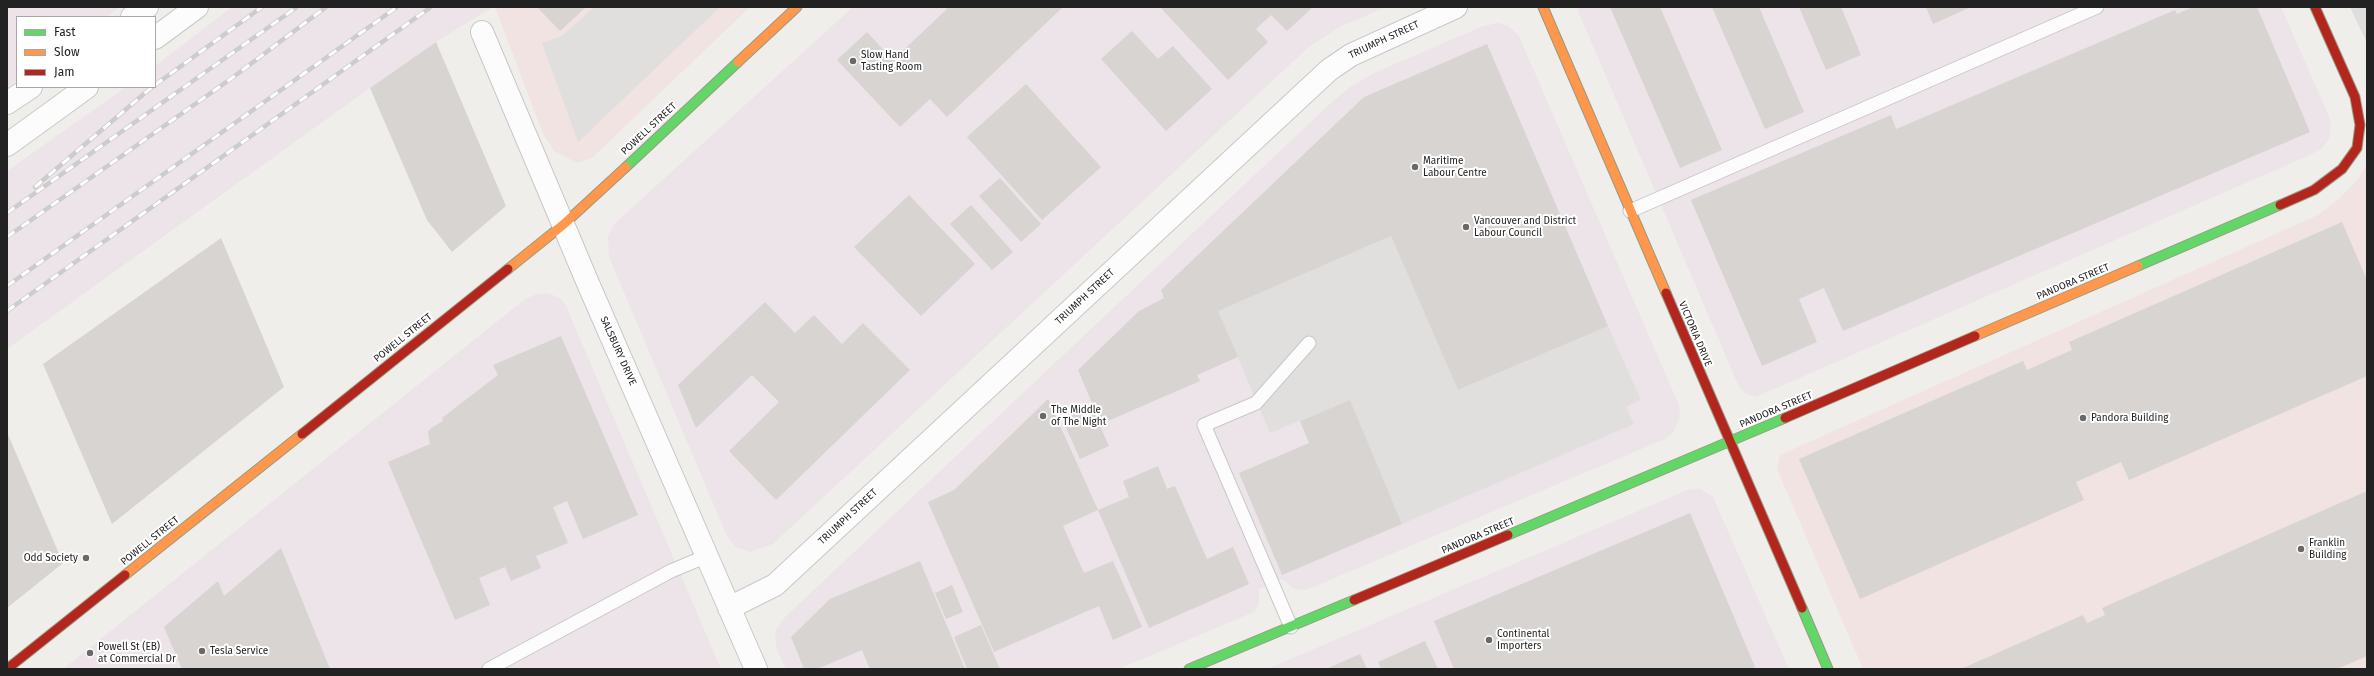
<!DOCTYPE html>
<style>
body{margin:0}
#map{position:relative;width:2374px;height:676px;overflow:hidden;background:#f0eeeb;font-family:"Fira Sans",sans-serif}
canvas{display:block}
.frame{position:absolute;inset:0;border:8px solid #222;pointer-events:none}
.legend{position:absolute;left:16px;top:16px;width:140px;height:72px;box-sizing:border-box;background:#fff;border:1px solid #a7a7a7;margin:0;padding:5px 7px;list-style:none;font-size:12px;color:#222}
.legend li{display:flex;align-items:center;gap:8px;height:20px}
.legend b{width:20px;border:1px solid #a7a7a7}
</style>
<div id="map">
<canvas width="2374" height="676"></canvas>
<div class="frame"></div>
<ul class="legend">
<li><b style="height:5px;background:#63d668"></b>Fast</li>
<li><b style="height:5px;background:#ff974d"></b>Slow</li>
<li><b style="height:5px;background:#b3261e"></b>Jam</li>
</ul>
</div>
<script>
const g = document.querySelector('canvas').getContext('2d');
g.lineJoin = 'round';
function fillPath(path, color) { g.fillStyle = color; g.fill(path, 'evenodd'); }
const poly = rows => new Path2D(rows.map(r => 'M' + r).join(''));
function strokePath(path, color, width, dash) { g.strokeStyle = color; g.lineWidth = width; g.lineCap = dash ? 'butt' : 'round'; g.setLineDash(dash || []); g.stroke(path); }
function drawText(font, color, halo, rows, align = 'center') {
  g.font = font + ' "Fira Sans",sans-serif'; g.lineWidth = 4; g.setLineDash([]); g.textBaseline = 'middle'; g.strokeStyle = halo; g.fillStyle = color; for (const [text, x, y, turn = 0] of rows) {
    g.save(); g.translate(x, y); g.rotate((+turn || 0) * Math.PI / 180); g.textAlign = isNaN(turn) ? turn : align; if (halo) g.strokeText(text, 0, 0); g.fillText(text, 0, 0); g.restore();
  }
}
fillPath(poly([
 [2350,7,2367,7,2367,43]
]), '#dfdedc');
fillPath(poly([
 [495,7,750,7,592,158,577,163,554,151,543,134],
 [2367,164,2367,669,1863,669,1777,469,1780,455,2318,215,2339,199,2358,179]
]), '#f1e3e1');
fillPath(poly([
 [7,7,120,7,106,17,17,17,17,80,7,87],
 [232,7,493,7,436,42,370,88,7,349,7,171,126,87,155,87,155,66],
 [853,7,1386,7,1340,27,1310,46,773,544,750,552,735,547,726,534,609,257,608,236,614,224],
 [1579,7,2281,7,2329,116,2331,127,2329,139,2322,148,2310,155,1756,397,1746,394,1739,387,1578,11],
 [1498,23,1509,26,1519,36,1679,405,1680,417,1673,433,1665,439,1306,590,1294,589,1282,579,1259,589,1259,605,1254,612,1119,669,786,669,776,648,775,631,785,617,1333,101,1350,87,1374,73,1483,26],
 [548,293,560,298,566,306,721,669,63,669,525,299,537,294],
 [1700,489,1713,497,1789,669,1267,669,1687,490]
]), '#ede4e9');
fillPath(poly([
 [594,7,720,7,578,142,542,43,562,36],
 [1391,236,1458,390,1608,326,1641,400,1626,407,1634,424,1402,524,1350,400,1270,433,1218,311]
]), '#e0dfde');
fillPath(poly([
 [537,7,586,7,560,31],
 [945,7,1063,7,947,117,930,99,900,127,837,60,867,32,893,60,947,9],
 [1160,7,1313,7,1287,31,1271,15,1256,29,1268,42,1228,80],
 [1610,7,1660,7,1722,150,1680,168],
 [1712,7,1759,7,1804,112,1765,129],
 [1799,7,1841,7,1861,55,1826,70],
 [1926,7,1971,7,1933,24],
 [2193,7,2257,7,2310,132,1843,331,1824,288,1799,299,1817,342,1762,366,1691,200,1891,115,1896,129,2175,10,2177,14],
 [1132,31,1158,59,1173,46,1212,89,1166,131,1101,59],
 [436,42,506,206,452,252,427,220,370,88],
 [1487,44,1608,326,1458,390,1391,236,1218,311,1238,357,1197,375,1200,381,1101,424,1078,370,1139,311,1164,298,1161,290,1364,97],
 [1026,84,1101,167,1042,220,967,137],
 [1000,178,1041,224,1021,242,979,196],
 [909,195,975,264,921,316,854,247],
 [971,205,1013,252,992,270,950,224],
 [2342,222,2367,280,2367,376,2129,480,2121,462,2076,482,2084,500,1860,599,1799,459,2023,361,2027,370,2072,350,2069,342],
 [221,238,284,387,112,524,43,364],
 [765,302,795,333,814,315,842,344,863,323,910,370,776,500,729,451,779,402,752,375,696,428,678,385],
 [561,336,638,515,583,539,567,501,553,507,568,543,536,556,541,568,511,581,505,567,479,578,490,605,455,620,388,462,430,444,428,432,431,428,443,421,442,418,498,375,493,365],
 [1048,399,1098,510,1063,526,1084,573,1113,561,1142,627,1113,640,1099,606,994,652,928,502,954,490],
 [1350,400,1402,524,1282,575,1239,473,1309,443,1300,421],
 [1091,406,1109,446,1080,459,1062,419],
 [7,432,63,563,7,608],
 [1158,466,1167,489,1175,486,1207,559,1233,547,1249,584,1149,628,1098,510,1129,497,1123,481],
 [2367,491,2367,656,2337,669,1961,669,2083,615,2087,623,2105,615,2102,608],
 [1690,513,1755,667,1749,669,1454,669,1434,621],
 [281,548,330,669,182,669,164,627,218,581,224,596],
 [920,561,965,669,870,669,862,650,817,669,804,669,791,637,830,599],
 [952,585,963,612,946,619,935,593],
 [981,625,1000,669,967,669,954,637],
 [1425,641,1438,669,1381,669,1378,662],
 [1360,654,1367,669,1326,669]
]), '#d7d4d2');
const lane = poly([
 [1630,211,2097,7],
 [1291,627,1204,425,1256,403,1309,343],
 [489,669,671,571,707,556]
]);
const street = poly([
 [132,17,147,7],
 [482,32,587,281,756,669],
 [155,38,197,7],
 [7,103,31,87],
 [7,145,87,87],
 [729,608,775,585,1329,70,1351,55,1456,7]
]);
const fast = poly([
 [626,167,738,62],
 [2138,266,2280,205],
 [1508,535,1785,418],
 [1802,608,1828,669],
 [1189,669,1354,600]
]);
const slow = poly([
 [1543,7,1666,293],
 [738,62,797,7],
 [508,269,564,224,626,167],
 [1975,336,2138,266],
 [125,575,302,434]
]);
const jam = poly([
 [2280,205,2314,190,2342,169,2357,148,2360,125,2355,97,2315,7],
 [1666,293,1802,608],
 [1785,418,1975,336],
 [302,434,508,269],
 [1354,600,1508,535],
 [7,669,125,575]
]);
strokePath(lane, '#c9c8c7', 15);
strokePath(street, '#c9c8c7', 24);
strokePath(fast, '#999a82', 11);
strokePath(slow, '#999a82', 11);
strokePath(jam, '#999a82', 11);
strokePath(lane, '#fdfcfc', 13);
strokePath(street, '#fdfcfc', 22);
strokePath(fast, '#63d668', 9);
strokePath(slow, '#ff974d', 9);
strokePath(jam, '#b3261e', 9);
const rail = poly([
 [155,85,262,7],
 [35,187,152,87],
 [7,213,297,7],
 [7,237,232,78,326,7],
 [7,286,397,7],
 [7,311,431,7]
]);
strokePath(rail, '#ccc', 4.5);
strokePath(rail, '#fff', 3, [9]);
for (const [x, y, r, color] of [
 [853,61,4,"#6a6968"],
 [1415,167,4,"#6a6968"],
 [1466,227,4,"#6a6968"],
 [1043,416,4,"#6a6968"],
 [2083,418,4,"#6a6968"],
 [2301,549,4,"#6a6968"],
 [86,558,4,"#6a6968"],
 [1489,640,4,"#6a6968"],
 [202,651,4,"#6a6968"],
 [90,653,4,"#6a6968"]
]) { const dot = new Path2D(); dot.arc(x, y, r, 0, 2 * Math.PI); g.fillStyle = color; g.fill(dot); strokePath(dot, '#fff', 1.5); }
drawText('10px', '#222', '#fff', [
 ["TRIUMPH STREET",1384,40,-25],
 ["POWELL STREET",649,129,-43],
 ["PANDORA STREET",2073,282,-23],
 ["TRIUMPH STREET",1085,297,-43],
 ["VICTORIA DRIVE",1695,334,67],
 ["POWELL STREET",403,338,-39],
 ["SALSBURY DRIVE",618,351,66],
 ["PANDORA STREET",1776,410,-23],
 ["TRIUMPH STREET",848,517,-43],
 ["PANDORA STREET",1478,536,-23],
 ["POWELL STREET",150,541,-39]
]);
drawText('10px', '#222', '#fff', [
 ["Slow Hand",861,55],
 ["Tasting Room",861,67],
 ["Maritime",1423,161],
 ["Labour Centre",1423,173],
 ["Vancouver and District",1474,221],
 ["Labour Council",1474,233],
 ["The Middle",1051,410],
 ["of The Night",1051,422],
 ["Pandora Building",2091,418],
 ["Franklin",2309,543],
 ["Building",2309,555],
 ["Odd Society",78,558,"right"],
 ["Continental",1497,634],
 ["Importers",1497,646],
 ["Powell St (EB)",98,647],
 ["at Commercial Dr",98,659],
 ["Tesla Service",210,651]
], 'left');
</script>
